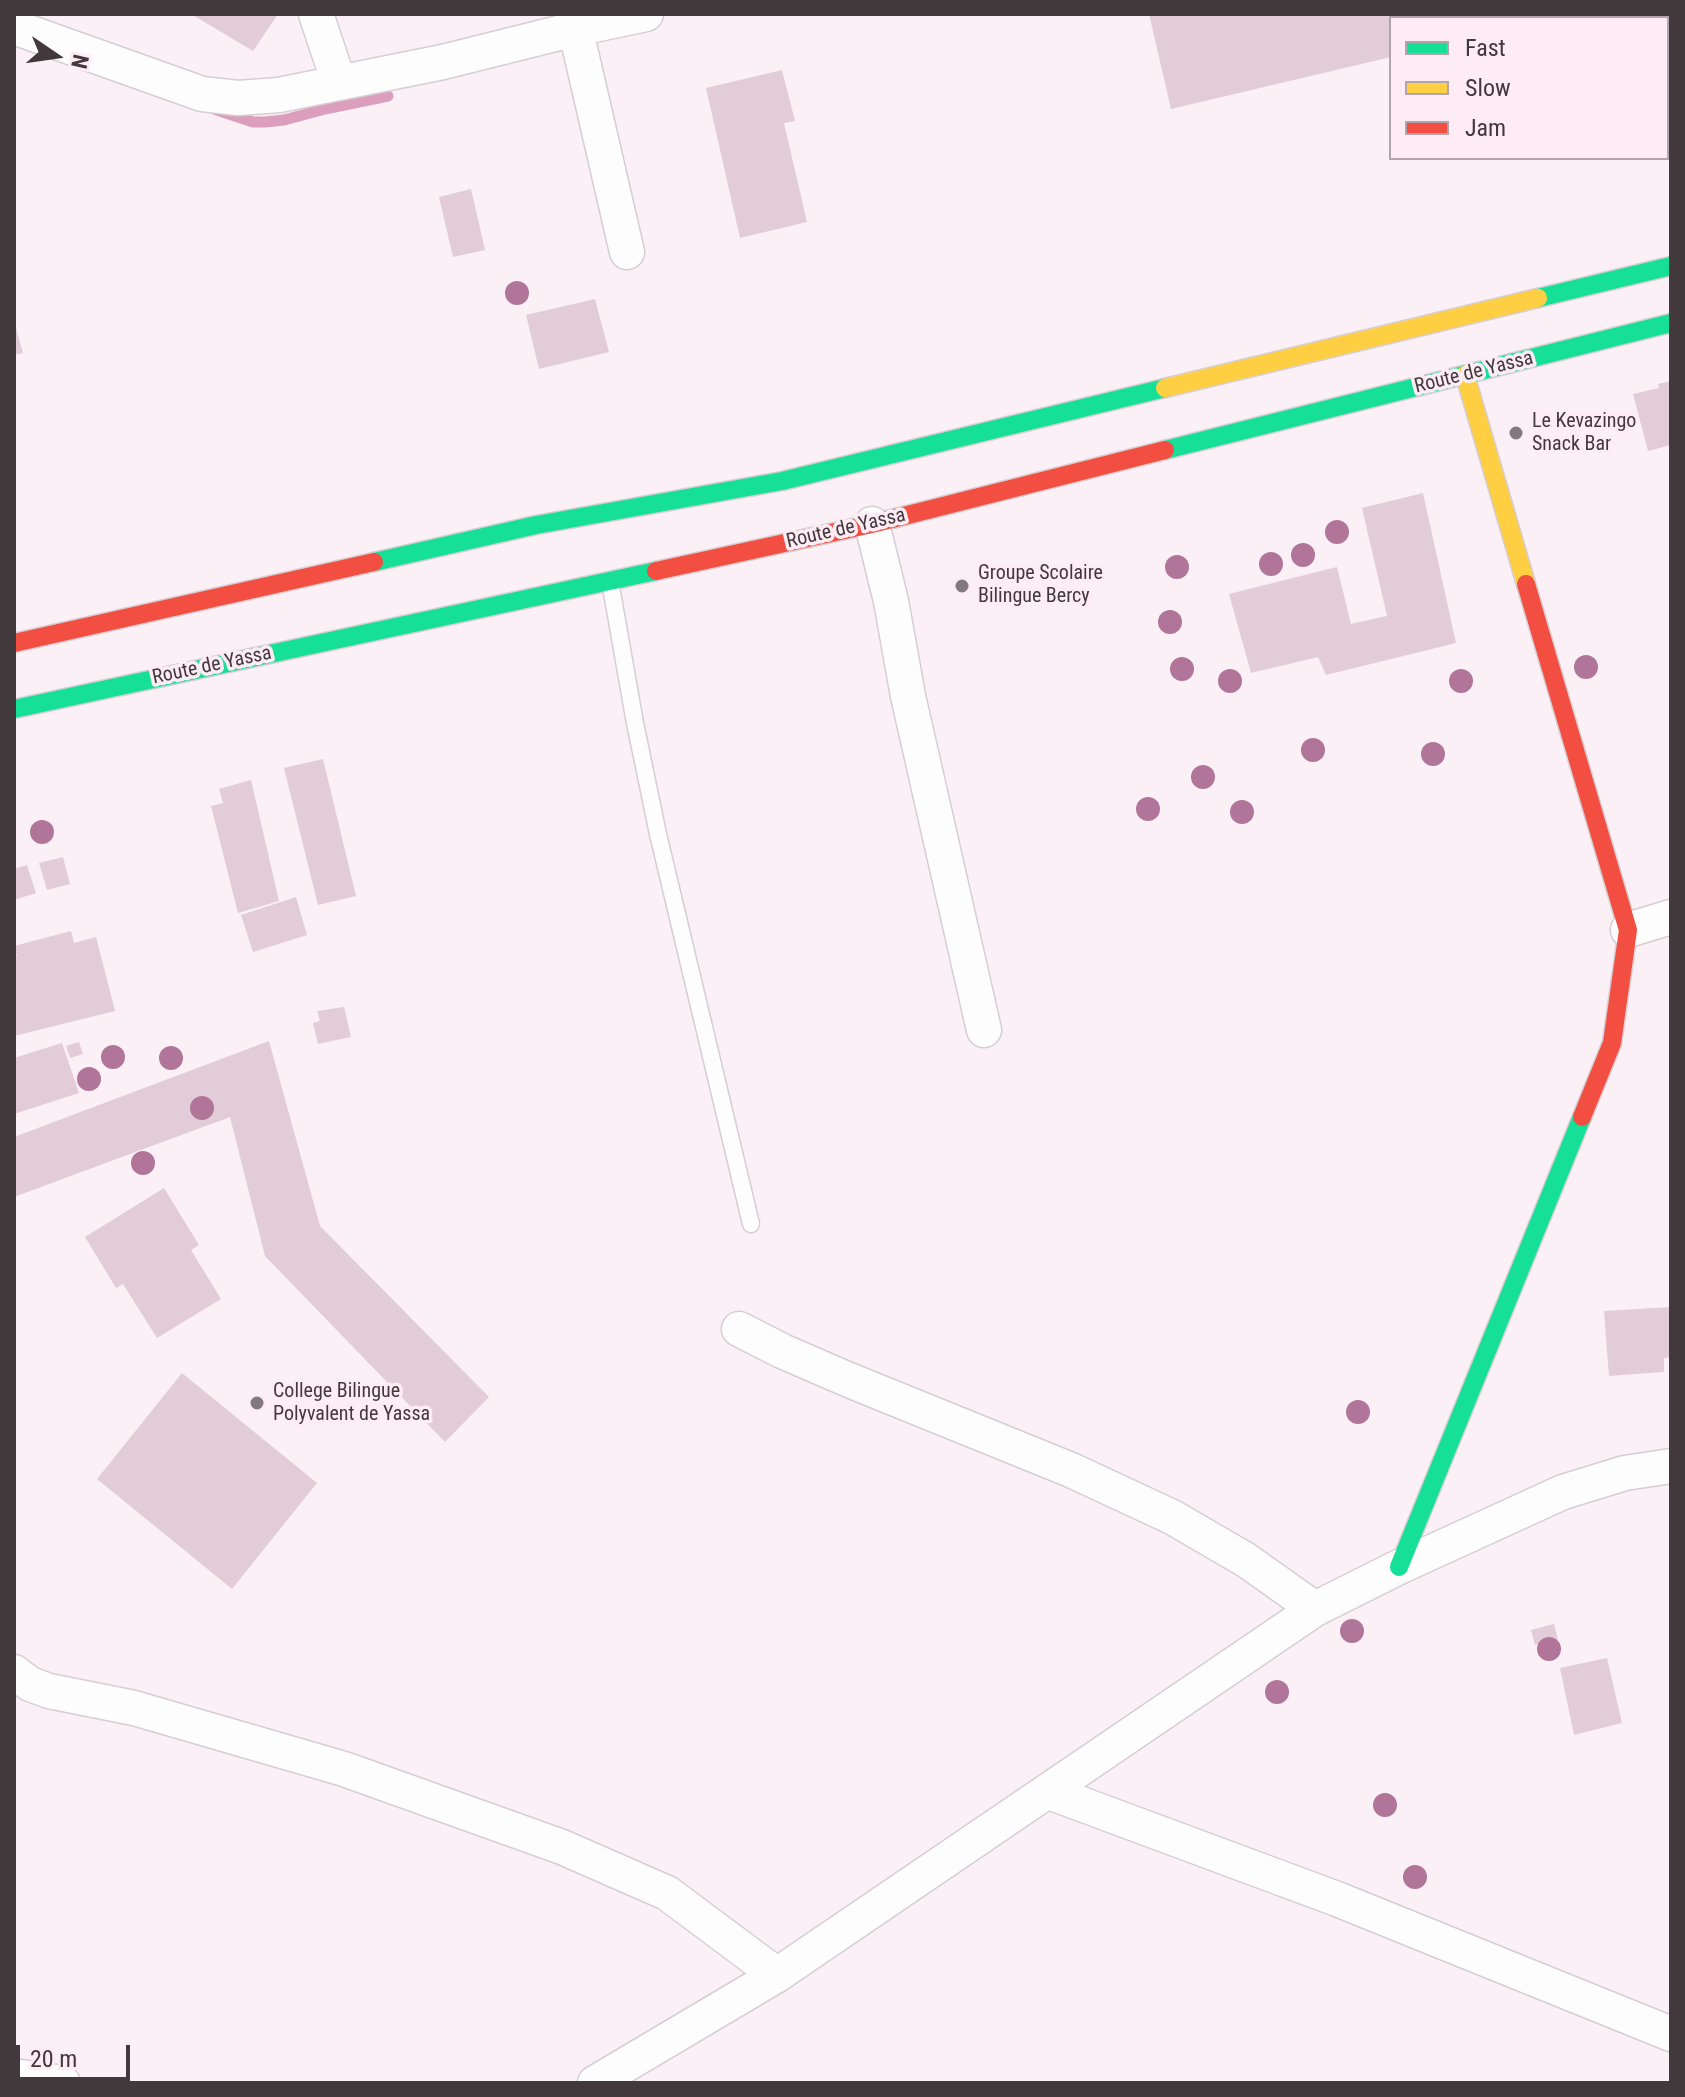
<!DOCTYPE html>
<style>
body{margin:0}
#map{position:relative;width:1685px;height:2097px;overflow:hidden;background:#faf0f5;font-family:"Roboto Condensed",sans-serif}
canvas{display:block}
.frame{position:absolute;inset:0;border:16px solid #42393d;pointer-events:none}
.legend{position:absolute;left:1389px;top:16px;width:280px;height:144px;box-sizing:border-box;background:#feecf4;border:2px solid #b3a4ab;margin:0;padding:10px 14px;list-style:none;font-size:24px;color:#42393d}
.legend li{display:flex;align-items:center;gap:16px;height:40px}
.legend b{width:40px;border:2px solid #b3a4ab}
.north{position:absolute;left:16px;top:16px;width:80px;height:80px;-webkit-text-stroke:6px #feecf4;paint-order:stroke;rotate:103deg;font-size:22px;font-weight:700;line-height:32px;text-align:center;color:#42393d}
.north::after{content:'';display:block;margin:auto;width:28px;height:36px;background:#42393d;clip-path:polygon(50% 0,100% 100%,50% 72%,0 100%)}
.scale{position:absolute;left:16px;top:2045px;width:114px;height:36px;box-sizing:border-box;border:4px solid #42393d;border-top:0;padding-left:10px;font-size:24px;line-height:28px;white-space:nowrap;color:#42393d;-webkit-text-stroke:6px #feecf4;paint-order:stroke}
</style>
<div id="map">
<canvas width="1685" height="2097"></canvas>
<div class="frame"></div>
<ul class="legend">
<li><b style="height:10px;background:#16e098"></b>Fast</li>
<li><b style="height:10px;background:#ffcf43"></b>Slow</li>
<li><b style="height:10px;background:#f24e42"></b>Jam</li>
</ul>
<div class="north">N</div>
<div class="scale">20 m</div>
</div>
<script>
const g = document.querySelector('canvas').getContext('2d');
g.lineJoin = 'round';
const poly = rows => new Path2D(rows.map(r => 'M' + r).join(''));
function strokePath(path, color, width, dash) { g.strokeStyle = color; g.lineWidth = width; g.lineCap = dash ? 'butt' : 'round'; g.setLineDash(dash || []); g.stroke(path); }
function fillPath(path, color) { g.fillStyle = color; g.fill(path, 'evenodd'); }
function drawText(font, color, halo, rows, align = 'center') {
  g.font = font + ' "Roboto Condensed",sans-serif'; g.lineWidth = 7; g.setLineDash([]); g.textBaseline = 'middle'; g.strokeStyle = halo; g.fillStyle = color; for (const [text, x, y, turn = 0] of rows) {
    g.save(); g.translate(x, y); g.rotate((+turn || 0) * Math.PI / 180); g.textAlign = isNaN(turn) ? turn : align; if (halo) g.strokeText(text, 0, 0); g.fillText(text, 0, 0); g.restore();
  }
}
strokePath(poly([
 [214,109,253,122,265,122,284,120,325,109,388,96]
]), '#dc9ebd', 11);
fillPath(poly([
 [191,14,278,14,253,51],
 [1149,14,1505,14,1506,18,1391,18,1391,57,1171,109],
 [782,70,795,121,784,123,807,222,740,238,706,88],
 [471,189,485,250,453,257,439,197],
 [595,299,609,352,539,369,526,315],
 [14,321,23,353,14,355],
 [1671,381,1671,445,1648,451,1633,394,1659,388,1658,384],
 [1423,493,1456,643,1326,675,1318,657,1251,673,1229,594,1337,567,1351,624,1387,616,1362,508],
 [323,759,356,896,318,905,284,768],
 [251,780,279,901,238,913,211,806,223,803,219,789],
 [63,857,70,884,47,890,39,863],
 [27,865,36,893,14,900,14,869],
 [296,897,307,935,253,952,241,915],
 [71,931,74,943,96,937,115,1011,14,1036,14,956,17,956,14,946],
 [344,1007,351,1037,318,1044,313,1023,320,1021,317,1011],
 [269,1041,320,1226,489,1397,445,1442,265,1256,230,1117,14,1197,14,1137],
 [79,1042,83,1054,70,1058,66,1046],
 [62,1043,79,1093,14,1114,14,1058],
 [164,1188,199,1245,191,1250,221,1299,157,1338,123,1284,116,1288,85,1237],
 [1671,1307,1671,1357,1664,1358,1664,1372,1609,1376,1604,1311],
 [182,1373,317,1483,232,1589,97,1479],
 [1554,1624,1558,1640,1535,1645,1531,1630],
 [1607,1658,1622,1723,1574,1735,1560,1668]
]), '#e2ccd7');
const lane = poly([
 [610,581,635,723,658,834,751,1224]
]);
const street = poly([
 [316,14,339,83],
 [572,14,627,252],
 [14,27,202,94,238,98,279,95,443,62,575,29,646,14],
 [872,524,891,601,908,696,984,1030],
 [1628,930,1671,917],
 [739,1329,782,1351,849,1380,1071,1470,1172,1517,1246,1560,1315,1609],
 [14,1672,30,1684,49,1691,134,1708,344,1769,562,1847,667,1893,777,1975],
 [1049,1792,1337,1899,1671,2034],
 [14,2076,63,2083],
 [595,2083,777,1975,1315,1609,1399,1567,1563,1492,1625,1473,1671,1466]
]);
const fast = poly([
 [1538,298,1671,266],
 [1165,450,1671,323],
 [374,562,536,525,782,481,1165,388],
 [14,709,656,571],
 [1399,1567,1582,1117]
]);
const slow = poly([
 [1465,375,1526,584],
 [1165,388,1538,298]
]);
const jam = poly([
 [656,571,872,524,1165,450],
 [1526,584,1628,930,1612,1043,1582,1117],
 [14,643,374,562]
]);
strokePath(lane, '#d6ced2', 19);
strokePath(street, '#d6ced2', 37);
strokePath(fast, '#d6ced2', 21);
strokePath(slow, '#d6ced2', 21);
strokePath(jam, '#d6ced2', 21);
strokePath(lane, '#fefdfe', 16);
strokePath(street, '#fefdfe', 34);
strokePath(fast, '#16e098', 18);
strokePath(slow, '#ffcf43', 18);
strokePath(jam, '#f24e42', 18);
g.fillStyle = '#b1759a';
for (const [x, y] of [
 [517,293],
 [1337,532],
 [1303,555],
 [1271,564],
 [1177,567],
 [1170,622],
 [1586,667],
 [1182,669],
 [1230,681],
 [1461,681],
 [1313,750],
 [1433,754],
 [1203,777],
 [1148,809],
 [1242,812],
 [42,832],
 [113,1057],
 [171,1058],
 [89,1079],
 [202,1108],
 [143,1163],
 [1358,1412],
 [1352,1631],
 [1549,1649],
 [1277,1692],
 [1385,1805],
 [1415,1877]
]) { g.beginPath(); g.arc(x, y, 12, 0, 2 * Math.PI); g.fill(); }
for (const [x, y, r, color] of [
 [1516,433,8,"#82797d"],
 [962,586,8,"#82797d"],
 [257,1403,8,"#82797d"]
]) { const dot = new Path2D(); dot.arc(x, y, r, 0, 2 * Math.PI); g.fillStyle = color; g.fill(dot); strokePath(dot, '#feecf4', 3); }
drawText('20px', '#42393d', '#feecf4', [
 ["Route de Yassa",1474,373,-14],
 ["Route de Yassa",846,529,-13],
 ["Route de Yassa",212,666,-12]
]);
drawText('20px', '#42393d', '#feecf4', [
 ["Le Kevazingo",1532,422],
 ["Snack Bar",1532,445],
 ["Groupe Scolaire",978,574],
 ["Bilingue Bercy",978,597],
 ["College Bilingue",273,1392],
 ["Polyvalent de Yassa",273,1415]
], 'left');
</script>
